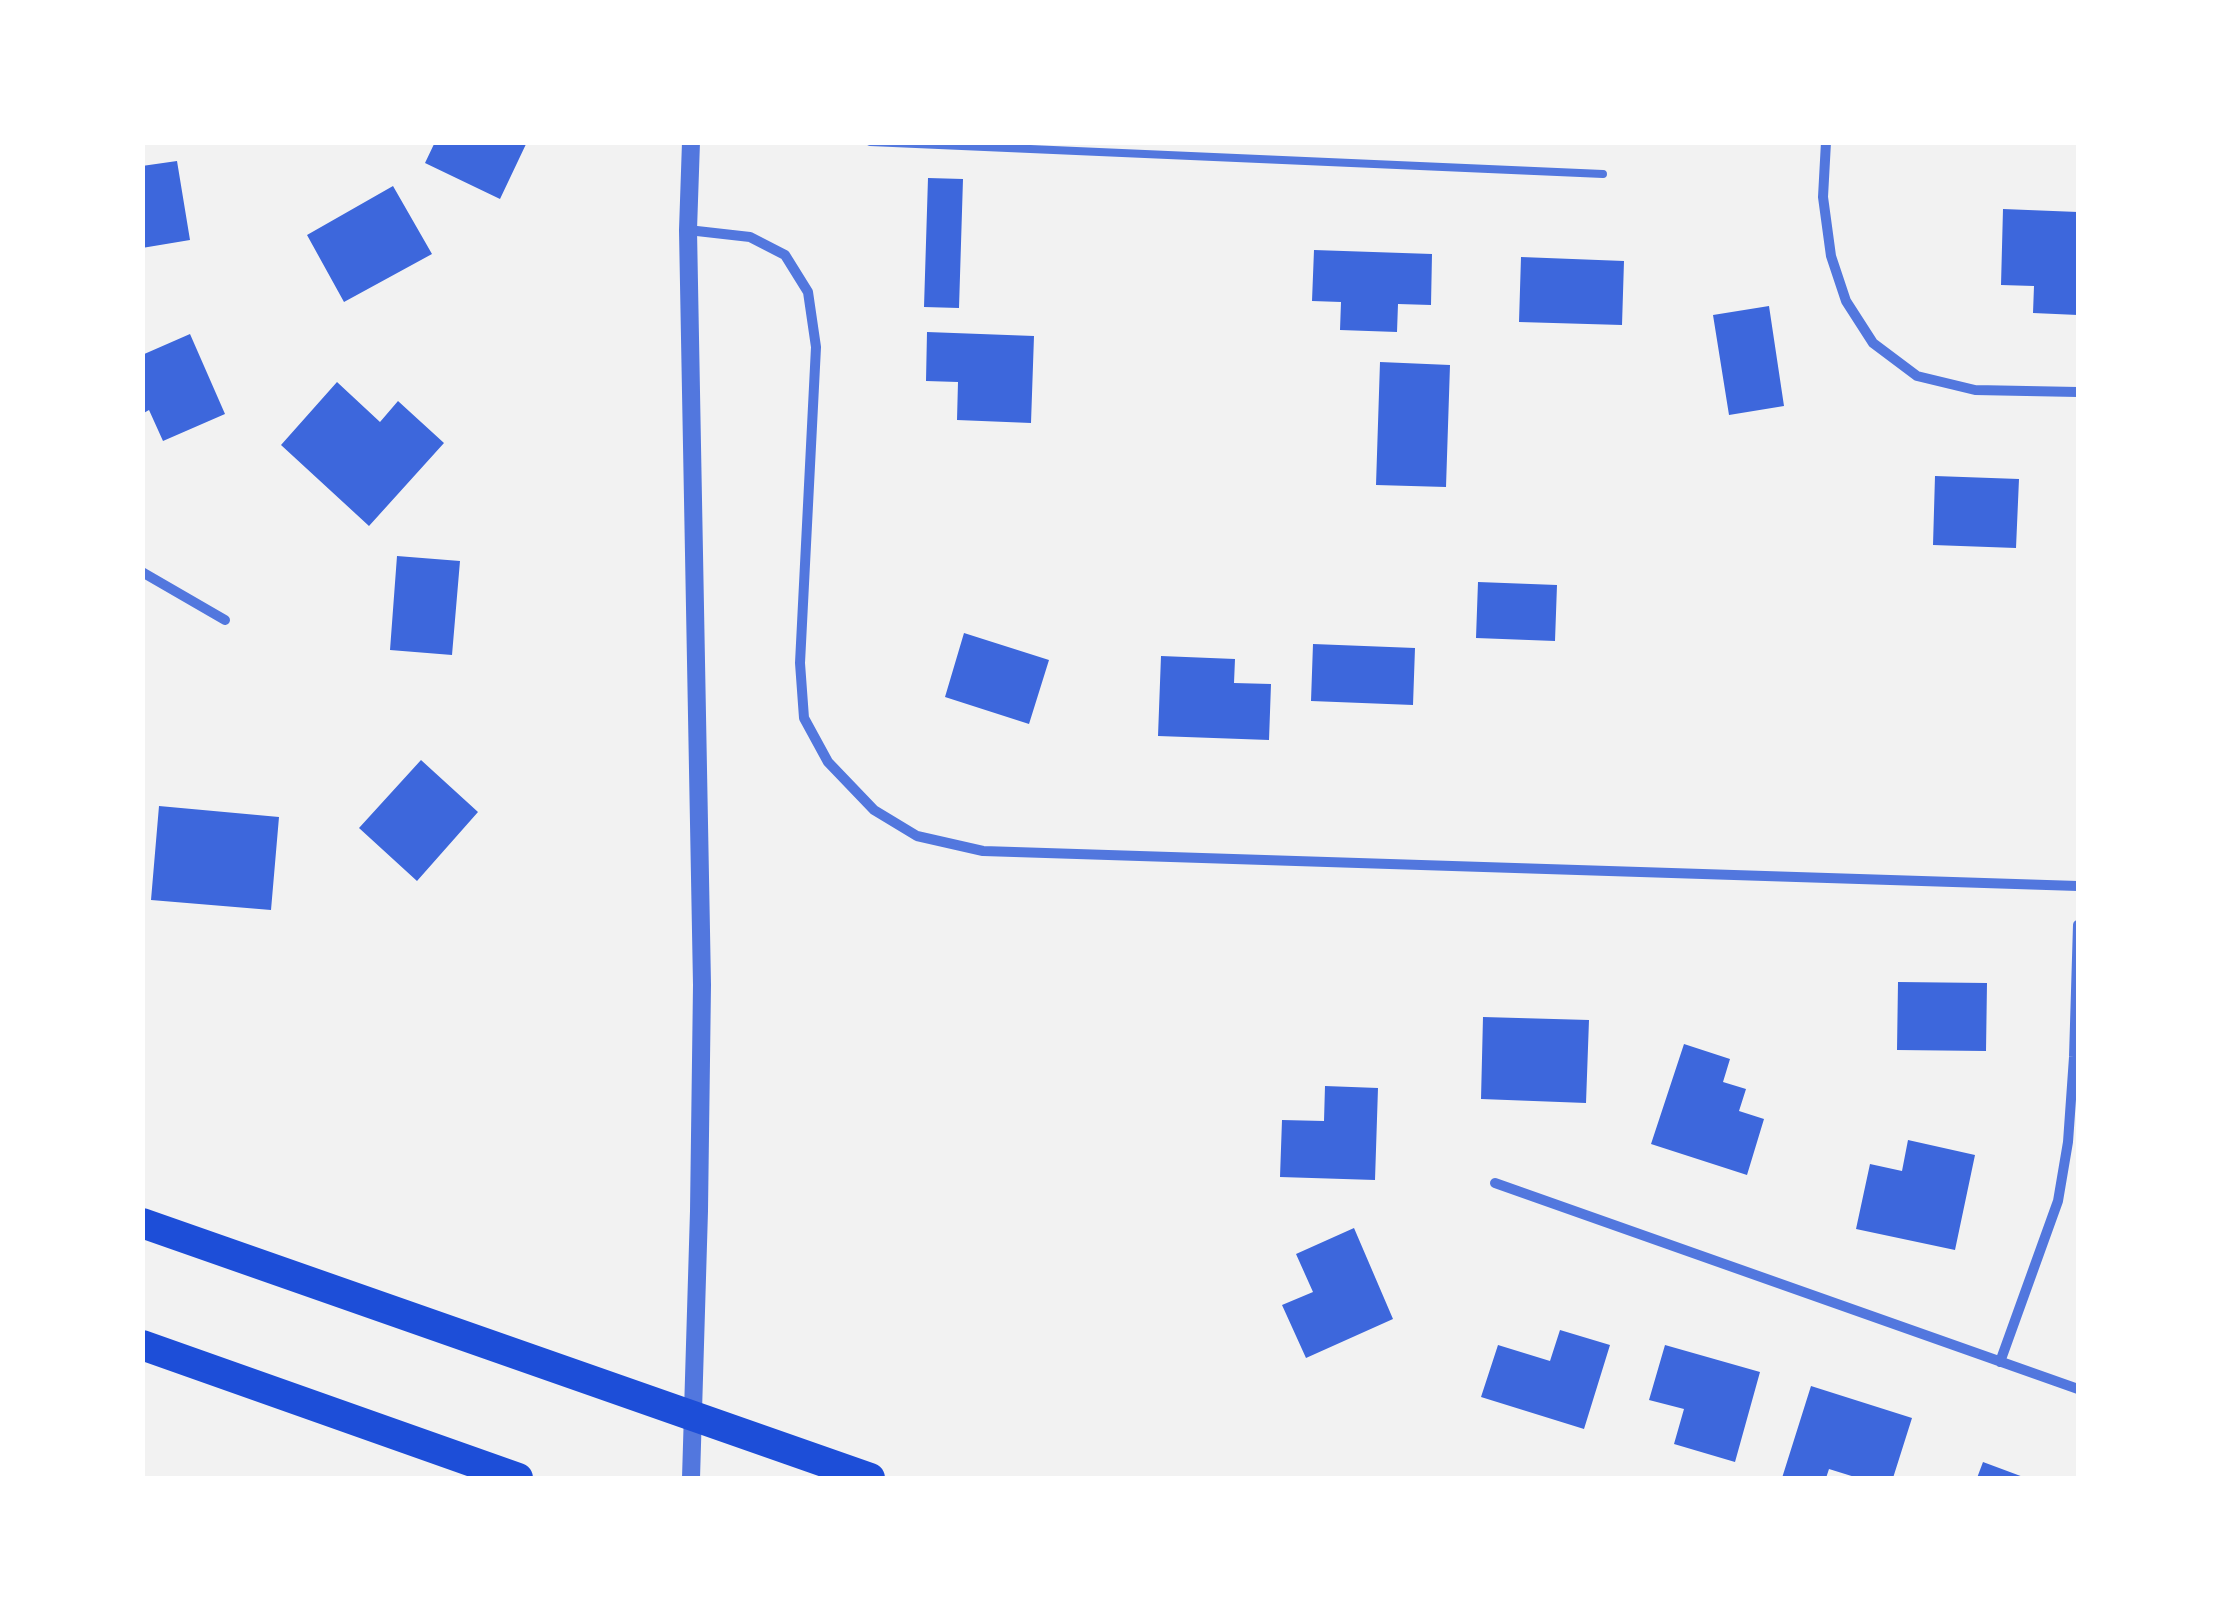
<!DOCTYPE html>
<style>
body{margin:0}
#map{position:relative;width:2221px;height:1621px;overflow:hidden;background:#f2f2f2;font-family:Inter,sans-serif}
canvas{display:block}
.frame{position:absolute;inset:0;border:145px solid #fff;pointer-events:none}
</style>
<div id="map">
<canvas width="2221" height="1621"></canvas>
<div class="frame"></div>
</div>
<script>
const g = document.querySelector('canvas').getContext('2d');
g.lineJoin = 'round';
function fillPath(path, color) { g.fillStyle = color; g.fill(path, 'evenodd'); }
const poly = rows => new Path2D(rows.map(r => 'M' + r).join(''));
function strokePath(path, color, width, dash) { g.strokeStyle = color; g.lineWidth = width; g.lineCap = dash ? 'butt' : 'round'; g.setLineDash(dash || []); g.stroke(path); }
fillPath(poly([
 [435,142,527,142,500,199,425,163],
 [177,161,190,240,142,248,142,166],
 [928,178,963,179,959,308,924,307],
 [393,186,432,254,344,302,307,235],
 [2003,209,2078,212,2078,315,2033,313,2034,286,2001,285],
 [1314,250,1432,254,1431,305,1398,304,1397,332,1340,330,1341,302,1312,301],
 [1521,257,1624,261,1622,325,1519,322],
 [1769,306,1784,406,1729,415,1713,315],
 [927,332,1034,336,1031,423,957,420,958,382,926,381],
 [190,334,225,414,163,441,149,410,142,414,142,355],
 [1380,362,1450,365,1446,487,1376,485],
 [337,382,380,422,398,401,444,443,369,526,281,445],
 [1935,476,2019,479,2016,548,1933,545],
 [397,556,460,561,452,655,390,650],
 [1478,582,1557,585,1555,641,1476,638],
 [964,633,1049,660,1029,724,945,697],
 [1313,644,1415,648,1413,705,1311,701],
 [1161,656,1235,659,1234,683,1271,684,1269,740,1158,736],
 [421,760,478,812,417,881,359,828],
 [159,806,279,817,271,910,151,900],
 [1898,982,1987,983,1986,1051,1897,1050],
 [1483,1017,1589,1020,1586,1103,1481,1099],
 [1684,1044,1730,1059,1723,1082,1746,1089,1739,1111,1764,1119,1747,1175,1651,1144],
 [1325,1086,1378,1088,1375,1180,1280,1177,1282,1120,1324,1121],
 [1908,1140,1975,1155,1955,1250,1856,1229,1870,1164,1902,1171],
 [1354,1228,1393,1319,1306,1358,1282,1305,1313,1292,1296,1254],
 [1560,1330,1610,1345,1584,1429,1481,1397,1498,1345,1550,1361],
 [1665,1345,1760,1372,1735,1462,1674,1444,1684,1409,1649,1400],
 [1811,1386,1912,1418,1893,1478,1858,1478,1829,1469,1826,1478,1782,1478],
 [1983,1462,2026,1478,1977,1478]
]), '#3d67dc');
strokePath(poly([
 [870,142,1603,174]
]), '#5277de', 8);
strokePath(poly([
 [1826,142,1823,197,1831,256,1846,301,1873,343,1917,376,1975,390,2078,392],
 [688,230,750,237,785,255,808,292,816,347,800,663,804,718,828,762,874,810,917,836,983,851,2078,886],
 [142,572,225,620],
 [1495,1183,2078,1389],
 [2000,1362,2058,1201,2068,1142,2074,1057,2078,925]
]), '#5277de', 10);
strokePath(poly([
 [691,1478,699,1211,702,985,688,230,691,142]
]), '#5277de', 18);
strokePath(poly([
 [142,1223,870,1478],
 [142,1345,518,1478]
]), '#1d4ed8', 30);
</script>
